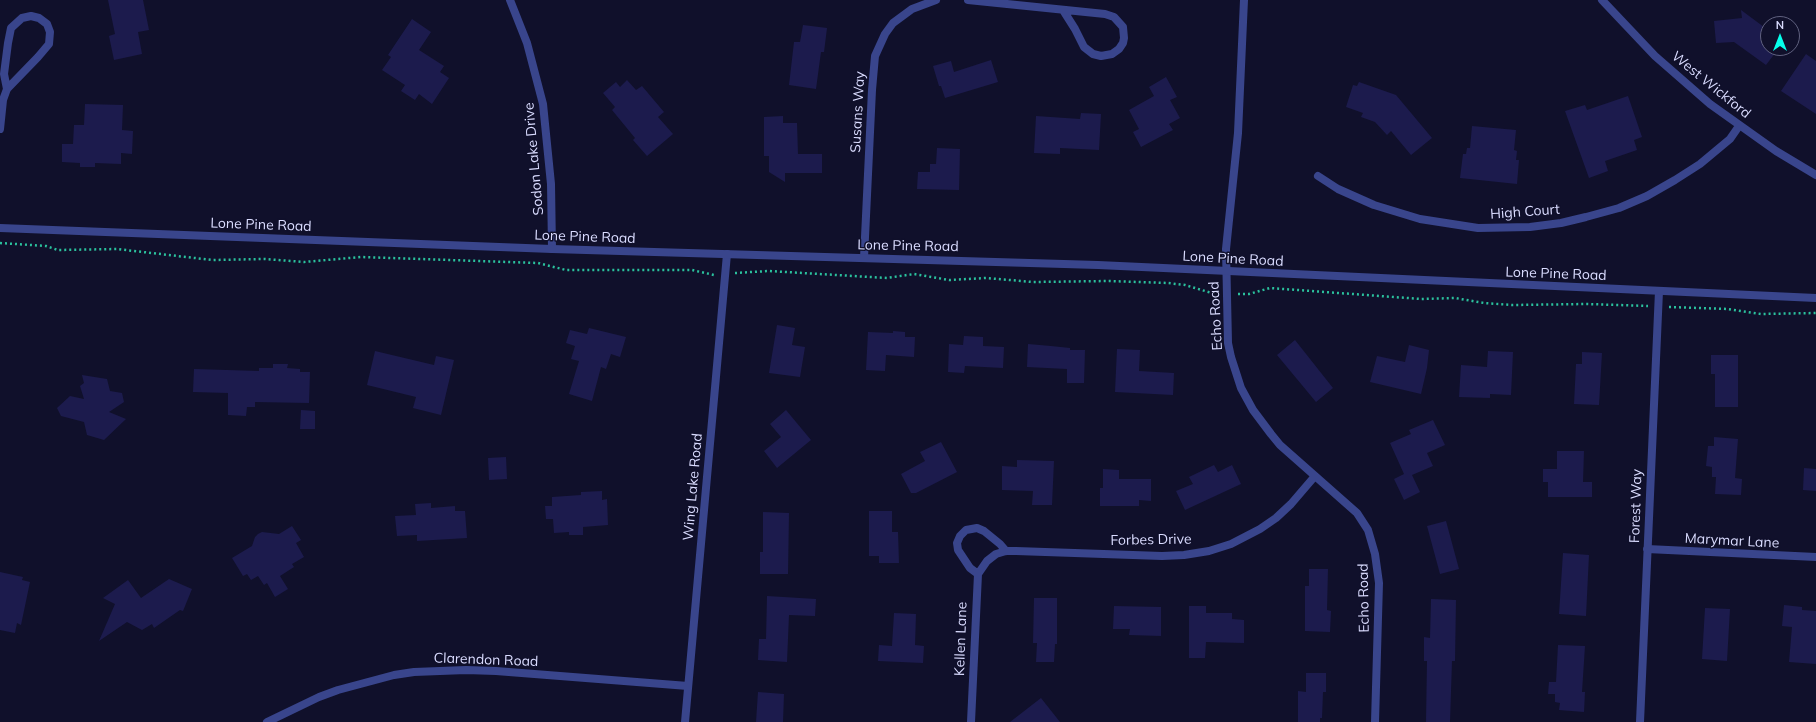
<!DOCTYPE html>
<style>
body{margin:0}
#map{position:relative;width:1816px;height:722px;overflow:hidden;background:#10102b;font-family:Mulish,sans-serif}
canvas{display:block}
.north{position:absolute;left:1760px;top:16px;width:40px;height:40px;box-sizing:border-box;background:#10102b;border:1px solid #616280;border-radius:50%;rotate:0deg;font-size:11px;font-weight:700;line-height:16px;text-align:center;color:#dadcff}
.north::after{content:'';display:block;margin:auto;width:14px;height:18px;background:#06ffeb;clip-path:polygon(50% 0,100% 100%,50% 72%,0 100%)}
</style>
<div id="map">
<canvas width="1816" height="722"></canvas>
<div class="north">N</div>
</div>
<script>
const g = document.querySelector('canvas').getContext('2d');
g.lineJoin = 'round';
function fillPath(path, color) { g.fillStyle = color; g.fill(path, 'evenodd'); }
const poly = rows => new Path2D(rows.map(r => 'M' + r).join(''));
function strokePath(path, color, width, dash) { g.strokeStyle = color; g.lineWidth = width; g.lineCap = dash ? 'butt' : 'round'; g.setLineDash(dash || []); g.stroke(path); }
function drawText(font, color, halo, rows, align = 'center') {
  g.font = font + ' Mulish,sans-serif'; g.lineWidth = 3; g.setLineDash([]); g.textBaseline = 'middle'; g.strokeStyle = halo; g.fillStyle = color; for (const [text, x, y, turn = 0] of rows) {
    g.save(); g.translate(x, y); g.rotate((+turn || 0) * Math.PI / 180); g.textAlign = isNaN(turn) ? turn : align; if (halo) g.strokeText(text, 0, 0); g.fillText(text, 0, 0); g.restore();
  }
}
fillPath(poly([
 [108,0,143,0,149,30,138,32,142,54,114,60,109,36,115,34],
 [1741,10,1768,30,1768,48,1779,48,1766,65,1734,42,1716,43,1714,21,1742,18],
 [412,19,431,32,419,50,444,66,440,72,449,78,432,104,419,94,415,100,401,91,405,85,382,70,391,57,388,55],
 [803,25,827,28,824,52,821,52,816,89,789,85,794,42,800,42],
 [1806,54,1816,61,1816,114,1781,91],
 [991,60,998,82,945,98,941,86,939,86,933,66,951,61,954,72],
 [1166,77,1177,97,1170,100,1180,118,1169,124,1173,130,1141,147,1133,132,1139,129,1129,110,1154,96,1149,87],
 [627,80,636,90,642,86,664,112,658,117,673,134,647,156,633,140,635,138,612,110,615,107,603,93,616,82,620,87],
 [1359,82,1396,95,1432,138,1411,155,1391,131,1387,135,1375,122,1361,117,1363,113,1346,107,1353,85,1357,86],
 [1628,96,1642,137,1634,140,1637,150,1605,161,1608,171,1589,178,1565,111,1585,105,1587,110],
 [85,104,123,105,122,130,133,131,132,154,121,153,121,164,95,163,95,167,80,167,80,163,62,162,62,144,73,144,74,125,84,125],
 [1081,113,1101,114,1099,150,1060,148,1060,154,1034,153,1036,116,1080,119],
 [783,116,783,123,797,123,798,154,822,154,822,173,785,173,785,182,769,172,769,156,764,156,764,117],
 [1472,126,1516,130,1514,150,1517,151,1516,160,1519,160,1517,184,1460,178,1463,154,1466,154,1467,148,1470,148],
 [937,148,960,149,959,190,917,189,918,172,930,172,930,164,936,164],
 [777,325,795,328,792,345,805,347,800,377,769,373],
 [589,328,626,337,620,357,611,354,606,369,601,367,592,401,569,394,579,361,571,359,575,346,566,343,570,330,587,334],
 [893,331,905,332,905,337,915,337,914,357,886,355,885,371,866,370,868,332,893,333],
 [964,336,983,337,983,346,1004,347,1003,368,965,366,964,373,948,372,949,344,963,345],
 [1295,340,1333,388,1316,402,1277,355],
 [1028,344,1051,346,1070,348,1070,350,1085,350,1084,383,1067,383,1067,369,1027,367],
 [1409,345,1429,350,1427,368,1421,394,1370,382,1377,356,1405,362],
 [1117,349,1140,350,1139,371,1174,373,1173,395,1115,392],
 [375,351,434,365,436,356,454,360,441,415,413,408,416,397,367,385],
 [1488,351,1513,352,1511,395,1490,394,1490,398,1459,397,1461,365,1487,367],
 [1582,352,1602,353,1599,405,1574,404,1576,364,1582,364],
 [1711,355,1738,355,1738,407,1715,407,1715,374,1711,374],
 [273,364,288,364,287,368,300,369,300,372,310,372,309,403,255,402,255,407,247,407,246,416,228,415,228,393,193,392,194,369,259,371,259,368,273,368],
 [82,375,107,379,110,391,122,393,124,402,109,412,126,419,104,440,87,435,84,422,61,416,57,408,70,396,84,399,80,386,84,383],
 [301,410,315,411,315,429,300,429],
 [786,410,811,440,777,468,764,451,781,437,770,424],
 [1433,420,1445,445,1427,453,1433,466,1412,475,1420,492,1404,500,1394,479,1404,474,1390,443,1411,434,1409,430],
 [1714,437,1738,439,1735,478,1742,479,1741,495,1715,494,1716,477,1712,477,1712,467,1706,466,1708,446,1714,446],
 [941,442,957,472,916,493,911,493,901,474,925,461,920,452],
 [1557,451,1584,451,1583,482,1592,482,1592,497,1548,497,1548,482,1543,482,1543,469,1557,469],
 [506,457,507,479,489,480,488,458],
 [1017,460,1054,461,1052,505,1032,505,1033,491,1002,490,1002,466,1017,467],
 [1214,465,1218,472,1232,465,1241,484,1185,510,1176,491,1193,484,1189,477],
 [1804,468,1816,469,1816,491,1803,490],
 [1103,469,1119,470,1119,479,1151,479,1151,501,1139,500,1139,506,1100,506,1100,488,1103,488],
 [602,491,602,500,607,499,608,525,583,527,583,535,569,535,569,532,554,533,553,519,546,519,545,506,552,506,552,497,581,495,581,492],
 [431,503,431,508,455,506,455,511,465,511,467,538,417,541,417,535,397,536,395,516,416,515,415,504],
 [869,511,892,511,892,532,898,532,899,563,879,563,879,556,869,556],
 [763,512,789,513,788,574,760,574,760,552,763,552],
 [1446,521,1459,569,1440,574,1427,526],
 [292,526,301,540,296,543,304,557,292,564,294,567,280,576,288,589,275,597,267,583,264,585,258,576,251,580,247,574,243,576,232,558,252,546,255,537,258,534,262,532,279,534],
 [1563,553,1589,555,1586,616,1559,614],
 [1309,569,1328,569,1327,610,1331,611,1330,632,1305,631,1305,586,1309,586],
 [0,572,23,577,22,580,30,582,21,625,17,623,15,633,0,630],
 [169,579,192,589,183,611,180,610,154,628,152,624,142,630,127,622,99,641,115,604,103,598,128,580,141,598],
 [767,596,816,599,815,616,789,615,787,662,758,660,759,639,766,639],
 [1034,598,1057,598,1057,644,1055,644,1054,662,1036,662,1037,643,1033,643],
 [1431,599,1456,600,1455,661,1452,661,1450,722,1426,722,1427,661,1424,661,1424,637,1430,638],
 [1784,605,1802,607,1802,610,1816,611,1816,664,1789,662,1792,627,1782,626],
 [1114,606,1161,607,1161,636,1129,635,1130,629,1113,629],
 [1189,606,1206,606,1206,613,1232,613,1232,619,1244,620,1244,643,1206,642,1205,658,1189,658],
 [1705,608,1730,609,1727,661,1702,659],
 [894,613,916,614,915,645,924,646,923,663,878,661,879,645,892,646],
 [1558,645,1585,646,1582,692,1585,692,1584,712,1559,710,1560,703,1555,702,1555,694,1548,694,1549,682,1556,682],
 [1306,673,1326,673,1326,692,1323,692,1322,718,1320,718,1320,722,1298,722,1298,691,1306,692],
 [758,692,784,694,783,722,756,722],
 [1041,698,1060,722,1010,722]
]), '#1c1b4d');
strokePath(poly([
 [0,243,46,246,58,250,117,249,212,260,265,259,304,262,361,257,538,263,566,270,692,270,714,275],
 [735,273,769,271,887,278,914,274,949,280,986,278,1033,282,1109,281,1168,283,1185,285,1215,294],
 [1238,294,1249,294,1270,288,1421,299,1455,298,1484,303,1512,305,1587,304,1648,306],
 [1669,307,1728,309,1761,314,1816,313]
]), '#2bc19d', 2.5, [2, 3]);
strokePath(poly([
 [510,0,527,43,543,104,551,184,552,249],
 [968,0,1105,14,1114,17,1123,27,1124,38,1123,43,1119,49,1112,54,1101,56,1093,54,1084,47,1075,29,1063,10],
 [1244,0,1238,133,1226,249,1228,343,1231,357,1241,388,1253,410,1271,434,1280,445,1357,513,1368,530,1375,554,1379,583,1375,722],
 [1602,0,1655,56,1710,104,1776,151,1816,175],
 [0,129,3,100,7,89,38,57,49,44,50,32,47,24,39,18,31,16,22,18,11,28,8,43,4,74,7,89],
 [1318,176,1338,189,1374,205,1420,219,1478,228,1530,227,1561,223,1586,217,1619,208,1647,196,1675,180,1700,164,1730,139,1739,126],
 [864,258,872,90,875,56,885,34,893,23,912,9,936,0],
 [1647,549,1816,557],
 [978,574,970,568,958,550,957,543,960,536,966,530,977,528,984,531,1000,544,1006,551],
 [267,722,319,697,338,690,394,675,414,672,466,670,496,671,688,686],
 [685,722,727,254],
 [971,722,978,574,987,561,996,554,1006,551,1016,551,1162,556,1184,555,1209,551,1231,544,1260,529,1276,518,1291,504,1315,476],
 [1640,722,1659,291]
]), '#39458c', 8);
strokePath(poly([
 [0,228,552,249,1098,265,1816,298]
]), '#39458c', 8);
drawText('14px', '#dadcff', '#10102b', [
 ["West Wickford",1711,85,39],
 ["Susans Way",858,112,-87],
 ["Sodon Lake Drive",534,159,-95],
 ["High Court",1525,212,-4],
 ["Lone Pine Road",261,225,2],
 ["Lone Pine Road",585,237,2],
 ["Lone Pine Road",908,246,1],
 ["Lone Pine Road",1233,259,3],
 ["Lone Pine Road",1556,274,2],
 ["Echo Road",1216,316,-93],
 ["Wing Lake Road",693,487,-85],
 ["Forest Way",1636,506,-88],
 ["Forbes Drive",1151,540,-1],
 ["Marymar Lane",1732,541,3],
 ["Echo Road",1364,598,-91],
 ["Kellen Lane",961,639,-88],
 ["Clarendon Road",486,660,2]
]);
</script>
